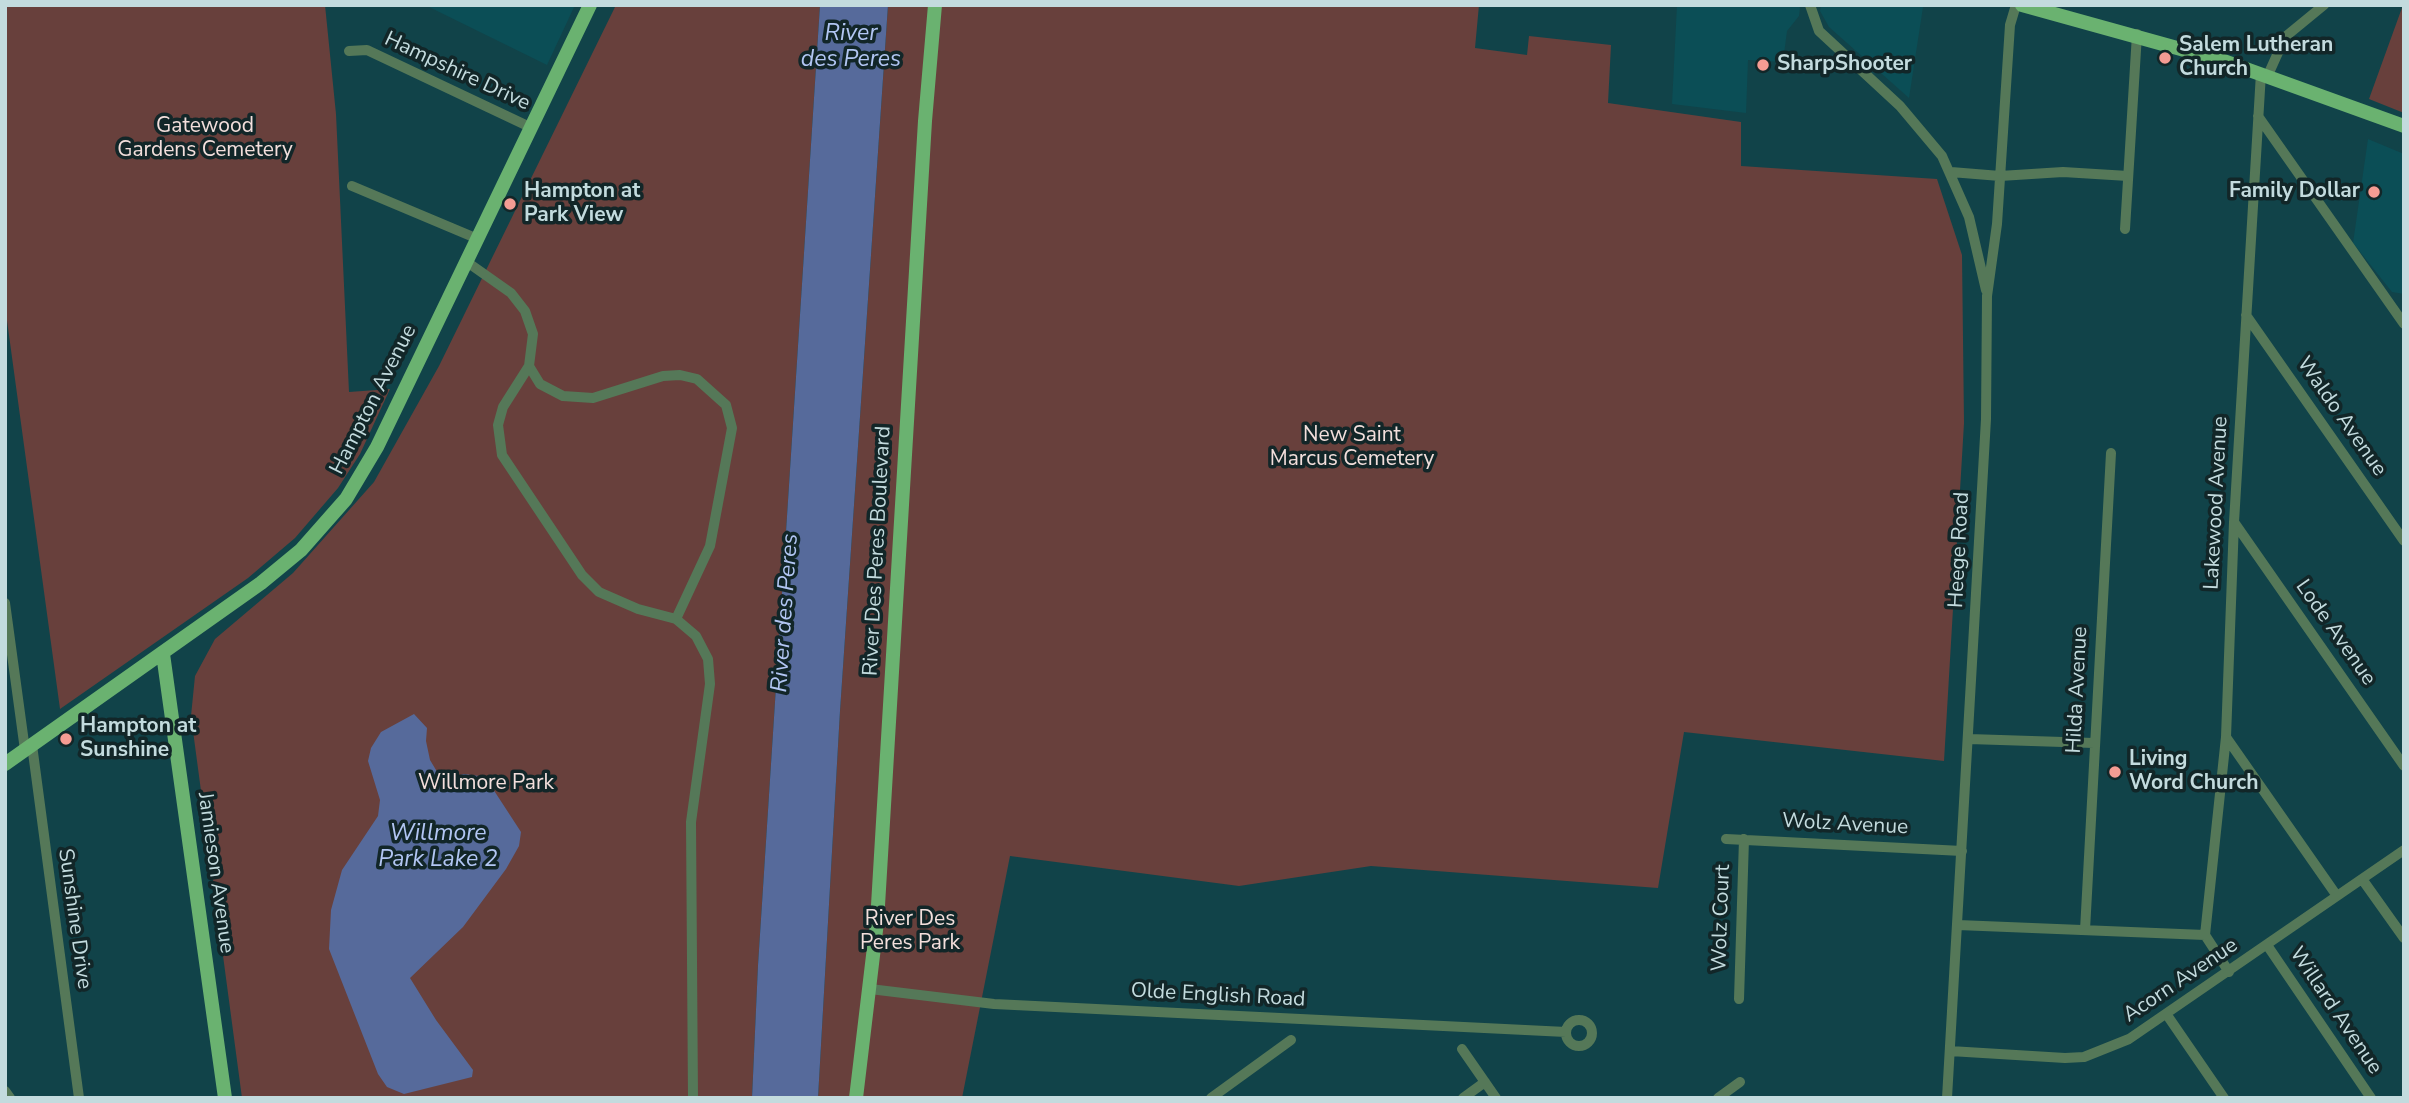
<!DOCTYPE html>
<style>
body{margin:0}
#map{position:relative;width:2409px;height:1103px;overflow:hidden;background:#114349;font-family:"Nunito Sans",sans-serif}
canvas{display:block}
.frame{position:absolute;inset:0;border:7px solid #c3dbde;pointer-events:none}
</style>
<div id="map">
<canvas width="2409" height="1103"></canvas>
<div class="frame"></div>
</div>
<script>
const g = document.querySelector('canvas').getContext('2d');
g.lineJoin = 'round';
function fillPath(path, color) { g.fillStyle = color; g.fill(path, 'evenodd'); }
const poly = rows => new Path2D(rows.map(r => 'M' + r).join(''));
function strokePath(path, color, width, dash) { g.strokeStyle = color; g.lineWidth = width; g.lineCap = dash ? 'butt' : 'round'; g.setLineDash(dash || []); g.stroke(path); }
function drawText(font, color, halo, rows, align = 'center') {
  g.font = font + ' "Nunito Sans",sans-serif'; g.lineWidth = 7; g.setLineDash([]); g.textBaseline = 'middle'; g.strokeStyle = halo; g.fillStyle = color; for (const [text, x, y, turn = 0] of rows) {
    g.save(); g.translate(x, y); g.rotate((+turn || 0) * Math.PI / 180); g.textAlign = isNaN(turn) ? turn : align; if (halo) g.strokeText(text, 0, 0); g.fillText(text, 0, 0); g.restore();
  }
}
fillPath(poly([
 [425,5,575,5,547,65],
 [1677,5,1798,5,1800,8,1799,16,1787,31,1783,62,1748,60,1746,113,1672,104],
 [1821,5,1923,7,1909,98,1829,27,1820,11],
 [2368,139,2404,154,2404,294,2392,292,2353,243]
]), '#0b4e56');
fillPath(poly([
 [5,5,325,5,336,114,349,392,390,389,360,454,338,488,295,538,248,578,60,709,5,306],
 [616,5,820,5,758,965,752,1098,242,1098,191,716,195,676,215,639,293,573,374,482,439,366],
 [888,5,1479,5,1475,48,1527,55,1529,36,1611,45,1608,103,1741,122,1741,166,1937,179,1962,255,1964,423,1944,761,1684,732,1658,888,1371,866,1239,886,1010,856,962,1098,818,1098,840,711],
 [2403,5,2404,5,2404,113,2369,99]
]), '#68403c');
fillPath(poly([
 [820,5,888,5,840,711,818,1098,752,1098,758,965],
 [414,714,427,728,426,741,430,760,439,775,446,779,464,774,479,776,493,789,521,832,519,846,506,869,463,927,410,978,436,1020,473,1070,472,1077,404,1094,387,1087,378,1074,329,949,331,910,342,870,378,816,380,800,368,761,371,748,381,732]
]), '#566a9b');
strokePath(poly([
 [1810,5,1819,31,1900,106,1942,156,1969,217,1986,290],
 [349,51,367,50,532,128],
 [2268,75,2285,37,2324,5],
 [2258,116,2404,324],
 [1951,172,2000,176,2063,172,2128,176],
 [352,186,478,239],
 [2125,229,2137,34],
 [467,262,511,293,525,311,533,334,529,366,503,407,498,425,502,455,582,575,599,592,638,609,676,619],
 [2246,315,2404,541],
 [529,366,540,384,563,396,593,398,663,376,680,375,697,379,726,405,732,428,710,546,676,619,696,636,708,659,710,684,691,822,693,1098],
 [2234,522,2404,766],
 [5,603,25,750],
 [2226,737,2337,896],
 [1969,739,2094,743],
 [32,745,79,1098],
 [1726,839,1962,851],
 [2362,879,2404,938],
 [1958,925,2205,935],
 [2085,930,2111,453],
 [2267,945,2371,1098],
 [2229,972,2205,935,2226,737,2234,522,2261,73],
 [870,989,994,1004,1566,1032],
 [1739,999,1744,839],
 [2167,1015,2224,1098],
 '1566 1033a13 13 0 1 1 26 0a13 13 0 1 1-26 0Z',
 [1462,1049,1496,1098],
 [1950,1051,2065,1058,2084,1057,2129,1039,2404,850],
 [5,1091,10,1098],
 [1211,1098,1291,1040],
 [1463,1098,1485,1082],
 [1718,1098,1740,1082],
 [1947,1098,1986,419,1987,296,1997,224,2010,25,2016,5]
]), '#557858', 10);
strokePath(poly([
 [2022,5,2224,61,2404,126],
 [163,654,225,1098],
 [5,764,261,583,301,550,346,499,377,447,590,5],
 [856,1098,877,922,925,121,935,5]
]), '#6ab270', 14);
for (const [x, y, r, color] of [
 [2165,58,7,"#f59c93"],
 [1763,65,7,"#f59c93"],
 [2374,192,7,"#f59c93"],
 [510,204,7,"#f59c93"],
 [66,739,7,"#f59c93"],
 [2115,772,7,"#f59c93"]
]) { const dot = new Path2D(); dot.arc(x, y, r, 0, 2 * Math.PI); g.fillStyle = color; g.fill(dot); strokePath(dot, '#122628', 2.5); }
drawText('bold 21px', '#c3dbde', '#122628', [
 ["Salem Lutheran",2179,46],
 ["Church",2179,70],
 ["SharpShooter",1777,65],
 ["Hampton at",524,192],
 ["Park View",524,216],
 ["Family Dollar",2360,192,"right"],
 ["Hampton at",80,727],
 ["Sunshine",80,751],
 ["Living",2129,760],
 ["Word Church",2129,784]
], 'left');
drawText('21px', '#c3dbde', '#122628', [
 ["Hampshire Drive",457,72,25],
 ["Hampton Avenue",374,400,-63],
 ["Waldo Avenue",2341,417,55],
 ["Lakewood Avenue",2217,503,-87],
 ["Heege Road",1960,550,-87],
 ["River Des Peres Boulevard",878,551,-87],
 ["Lode Avenue",2335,633,55],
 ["Hilda Avenue",2078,690,-87],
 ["Wolz Avenue",1845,825,3],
 ["Jamieson Avenue",215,873,82],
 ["Wolz Court",1722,918,-88],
 ["Sunshine Drive",74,919,82],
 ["Acorn Avenue",2181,981,-34],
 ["Olde English Road",1218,996,3],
 ["Willard Avenue",2335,1011,56]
]);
drawText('21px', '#f3dfdc', '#122628', [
 ["Gatewood",205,127],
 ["Gardens Cemetery",205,151],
 ["New Saint",1352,436],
 ["Marcus Cemetery",1352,460],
 ["Willmore Park",486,784],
 ["River Des",910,920],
 ["Peres Park",910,944]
]);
drawText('italic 23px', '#b2c6f3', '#122628', [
 ["River",851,34],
 ["des Peres",851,60],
 ["River des Peres",786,613,-86],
 ["Willmore",438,834],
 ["Park Lake 2",438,860]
]);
</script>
